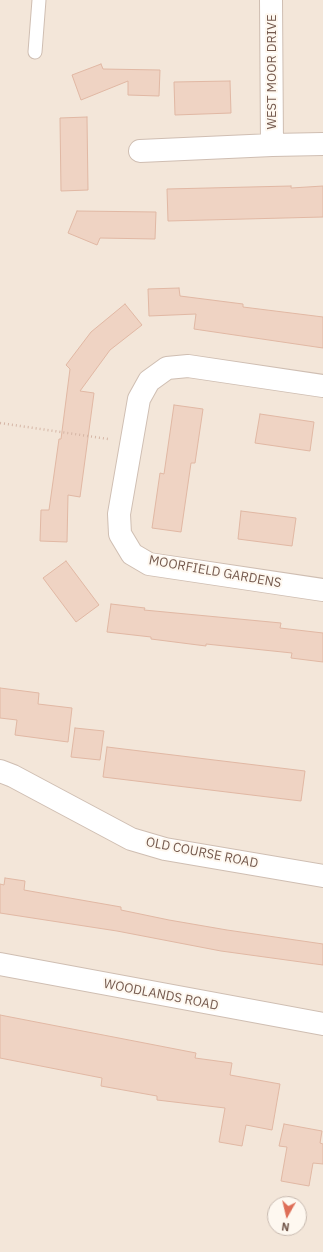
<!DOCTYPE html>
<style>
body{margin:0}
#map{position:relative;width:323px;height:1252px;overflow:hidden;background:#fcf4ea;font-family:"IBM Plex Sans",sans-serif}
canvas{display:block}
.north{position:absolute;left:267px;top:1196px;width:40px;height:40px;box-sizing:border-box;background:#fef8f0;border:1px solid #c7b9af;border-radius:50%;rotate:188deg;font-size:11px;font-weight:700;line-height:16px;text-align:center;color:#755a4e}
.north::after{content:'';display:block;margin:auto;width:14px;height:18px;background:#de6e57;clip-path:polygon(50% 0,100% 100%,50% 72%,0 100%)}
</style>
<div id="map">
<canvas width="323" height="1252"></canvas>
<div class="north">N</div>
</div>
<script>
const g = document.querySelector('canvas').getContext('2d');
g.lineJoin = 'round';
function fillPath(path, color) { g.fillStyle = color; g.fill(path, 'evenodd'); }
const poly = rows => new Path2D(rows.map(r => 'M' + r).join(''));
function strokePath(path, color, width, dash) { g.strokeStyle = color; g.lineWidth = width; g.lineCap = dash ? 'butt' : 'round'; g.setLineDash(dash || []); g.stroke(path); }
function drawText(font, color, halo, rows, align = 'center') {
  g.font = font + ' "IBM Plex Sans",sans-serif'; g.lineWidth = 4; g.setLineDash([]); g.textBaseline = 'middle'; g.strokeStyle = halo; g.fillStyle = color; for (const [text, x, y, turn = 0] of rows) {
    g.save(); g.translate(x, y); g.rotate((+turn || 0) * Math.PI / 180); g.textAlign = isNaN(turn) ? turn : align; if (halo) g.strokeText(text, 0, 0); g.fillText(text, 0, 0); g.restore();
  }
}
fillPath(poly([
 [0,0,323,0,323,1252,0,1252],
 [275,1204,299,1204,299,1228,275,1228]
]), '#f3e6d9');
const building = poly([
 [101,64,103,69,160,70,159,96,128,95,128,81,81,100,72,75,101,64],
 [230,81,231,113,175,115,174,82,230,81],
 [87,117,88,190,61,191,60,118,87,117],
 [291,186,291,188,323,186,323,217,168,221,167,189,291,186],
 [77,211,156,212,155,239,100,238,97,245,68,233,77,211],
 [179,288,180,296,243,304,243,307,323,317,323,348,194,329,196,314,149,316,148,289,179,288],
 [125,304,142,325,110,350,80,391,94,393,80,497,68,495,67,542,40,541,41,510,49,510,59,439,61,439,70,369,66,365,91,332,125,304],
 [174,405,203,409,195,463,191,463,181,532,152,528,160,473,164,474,174,405],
 [260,414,314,422,310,451,255,443,260,414],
 [241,511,296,518,292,546,238,539,241,511],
 [66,561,99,605,76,622,43,578,66,561],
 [111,604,145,608,144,610,281,623,280,628,323,633,323,662,291,658,292,653,206,644,206,646,151,639,151,637,107,632,111,604],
 [0,688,39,693,38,704,72,708,68,742,15,735,17,720,0,718,0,688],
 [75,728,104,731,100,760,71,757,75,728],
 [107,747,305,771,301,801,103,777,107,747],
 [5,878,25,881,24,890,121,907,121,910,169,920,227,930,323,944,323,965,221,951,117,931,0,913,0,884,4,885,5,878],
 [0,1015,196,1053,195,1058,232,1063,230,1075,280,1084,272,1130,246,1125,242,1146,219,1142,225,1108,157,1100,157,1096,101,1086,102,1078,0,1058,0,1015],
 [284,1124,322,1131,320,1143,323,1144,323,1164,313,1163,309,1186,281,1181,287,1147,279,1146,284,1124]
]);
fillPath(building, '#efd3c3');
strokePath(building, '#e1b8a4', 1);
const service = poly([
 [35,52,39,0]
]);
const minor = poly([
 [271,0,272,145],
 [140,151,272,145,323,144],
 [323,386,188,366,167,368,149,381,139,399,119,514,120,534,132,554,149,564,323,590],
 [0,771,13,776,131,839,165,849,323,876],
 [0,964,323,1024]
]);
strokePath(service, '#cfbeb2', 15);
strokePath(minor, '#cfbeb2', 24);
strokePath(poly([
 [0,423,108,439]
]), '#d5b6a6', 2.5, [1, 3]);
strokePath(service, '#fff', 13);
strokePath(minor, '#fff', 22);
drawText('13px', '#755a4e', '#fef8f0', [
 ["WEST MOOR DRIVE",272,72,-90],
 ["MOORFIELD GARDENS",215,572,10],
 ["OLD COURSE ROAD",202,853,11],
 ["WOODLANDS ROAD",161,995,11]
]);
</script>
